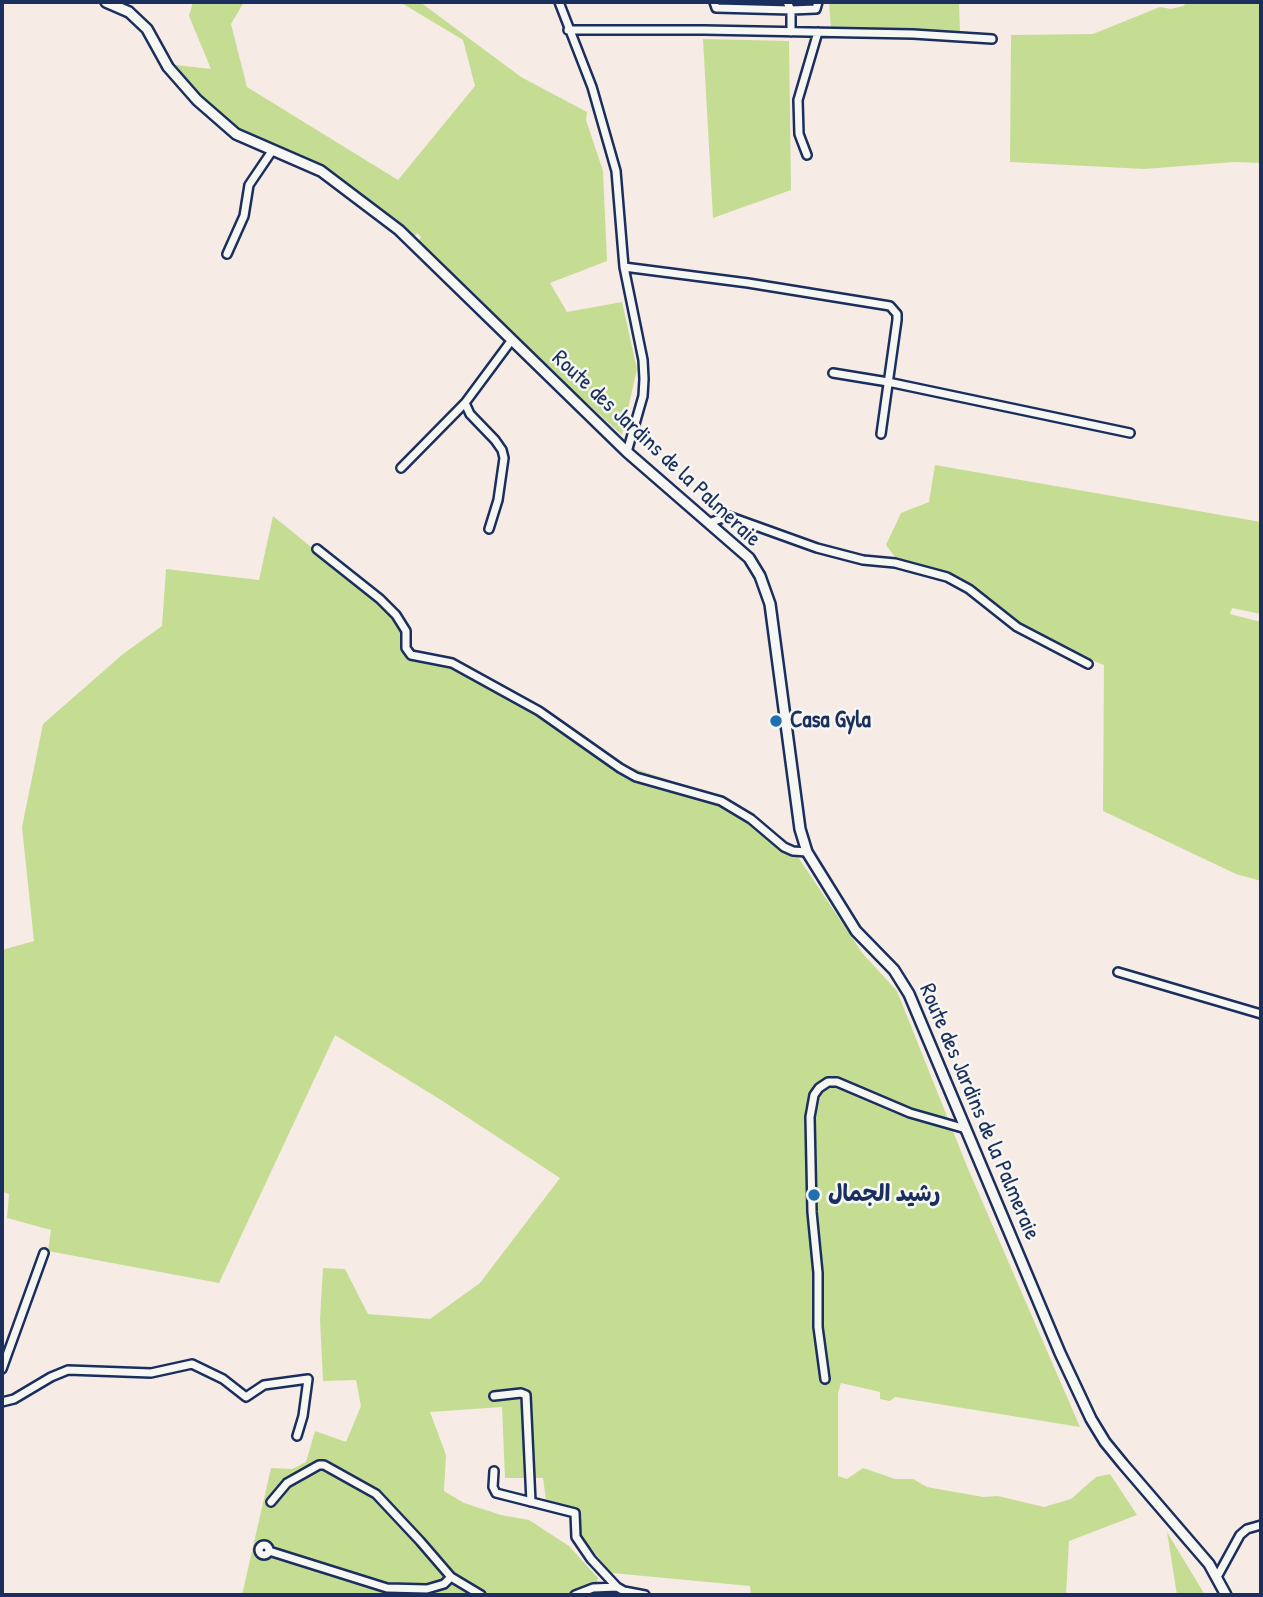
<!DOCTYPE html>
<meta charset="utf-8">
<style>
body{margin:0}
#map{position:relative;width:1263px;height:1597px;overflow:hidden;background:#f6ebe5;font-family:"Patrick Hand",sans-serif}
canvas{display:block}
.frame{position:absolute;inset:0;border:4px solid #1b2f5e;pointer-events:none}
</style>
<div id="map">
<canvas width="1263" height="1597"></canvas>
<div class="frame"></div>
</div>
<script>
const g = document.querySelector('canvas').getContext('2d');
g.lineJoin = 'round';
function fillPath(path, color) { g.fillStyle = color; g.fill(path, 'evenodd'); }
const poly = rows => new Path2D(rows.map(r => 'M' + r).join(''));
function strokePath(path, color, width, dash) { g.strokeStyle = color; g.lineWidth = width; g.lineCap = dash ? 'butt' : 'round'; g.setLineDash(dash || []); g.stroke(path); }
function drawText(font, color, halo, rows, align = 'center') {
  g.font = font + ' "Patrick Hand","Playpen Sans Arabic",sans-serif'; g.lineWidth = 5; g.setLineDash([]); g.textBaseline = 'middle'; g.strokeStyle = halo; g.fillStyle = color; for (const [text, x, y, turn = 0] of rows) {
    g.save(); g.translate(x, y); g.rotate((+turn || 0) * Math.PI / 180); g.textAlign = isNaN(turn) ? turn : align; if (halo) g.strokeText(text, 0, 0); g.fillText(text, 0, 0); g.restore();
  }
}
fillPath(poly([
 [193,2,244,2,231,24,247,87,398,180,475,86,463,40,400,2,420,2,521,77,587,112,586,120,603,171,607,261,550,283,567,312,622,302,637,369,622,435,494,319,493,315,450,279,417,244,421,237,417,233,413,239,396,221,385,216,327,168,237,131,168,64,211,69,189,16],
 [829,2,959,2,960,33,831,31],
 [1188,2,1261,2,1261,163,1235,162,1144,169,1010,162,1011,35,1093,34,1160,7,1171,9,1183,6],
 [703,39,789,41,791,190,713,218],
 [935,465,1261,522,1261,614,1232,608,1230,614,1261,622,1261,881,1236,874,1103,811,1104,665,1066,650,1015,622,956,576,899,562,886,545,901,513,929,502],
 [273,516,407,625,410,647,550,714,624,765,711,794,748,812,788,842,863,954,897,991,966,1164,1080,1427,895,1397,890,1401,880,1399,880,1392,841,1383,838,1393,838,1476,847,1479,863,1468,895,1479,913,1479,927,1487,983,1497,998,1496,1044,1507,1071,1499,1096,1477,1110,1474,1137,1515,1069,1541,1066,1595,751,1595,750,1586,612,1573,576,1532,581,1512,547,1508,543,1478,505,1478,502,1407,430,1412,446,1455,444,1491,464,1503,501,1515,529,1520,569,1546,598,1578,594,1595,242,1595,271,1468,292,1469,306,1462,315,1431,346,1442,361,1406,356,1380,323,1381,320,1319,323,1268,345,1269,368,1314,430,1319,480,1283,560,1178,441,1100,335,1035,219,1283,48,1251,51,1230,7,1218,9,1194,2,1192,2,950,34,941,22,827,43,724,123,654,162,626,166,569,259,580],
 [1167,1532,1205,1595,1177,1595]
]), '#c5dd93');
const minor = poly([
 [559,2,592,87,616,171,624,267,643,360,644,379,643,396,627,452],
 [714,2,716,8,791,10,816,9,818,2],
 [787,2,791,10,791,32],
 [568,30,704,30,913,34,992,39],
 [807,155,799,134,798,100,818,32],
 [227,254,244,216,249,185,272,151],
 [624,267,748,283,890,306,897,314,897,320,881,434],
 [833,373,888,382,1130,433],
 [465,403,470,414,495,440,502,450,504,458,498,500,489,529],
 [401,468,465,403,511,341],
 [709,523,728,516,817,548,863,560,895,563,947,577,969,589,1017,627,1088,664],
 [317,549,380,599,396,615,406,631,406,648,411,655,452,663,539,711,620,768,636,777,721,801,751,819,784,847,793,851,807,852],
 [1118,972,1261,1014],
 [2,1369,44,1253],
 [825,1379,818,1327,818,1273,812,1212,810,1117,814,1095,819,1088,828,1082,837,1082,910,1113,966,1129],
 [494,1396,521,1393,526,1395,531,1502],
 [2,1402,14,1399,51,1377,68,1370,151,1373,192,1364,223,1379,246,1397,264,1385,308,1379,303,1416,297,1436],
 [494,1471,493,1487,496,1493,575,1513,576,1537,591,1559,617,1587,624,1591,645,1595],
 [271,1502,287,1483,319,1465,324,1465,376,1494,420,1541,451,1577,481,1595],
 '259 1550a5 5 0 1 1 10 0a5 5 0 1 1-10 0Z',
 [269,1551,387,1588,427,1589,444,1584,451,1577],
 [1217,1577,1240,1535,1247,1529,1261,1525],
 [575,1595,593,1588,617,1587]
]);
const tertiary = poly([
 [106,2,129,12,147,29,168,67,197,100,236,134,321,171,399,230,627,452,749,558,760,576,770,604,800,829,807,852,856,931,894,970,909,994,1060,1353,1091,1419,1105,1442,1123,1464,1209,1564,1226,1595]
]);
strokePath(minor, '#1b2f5e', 12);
strokePath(tertiary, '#1b2f5e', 14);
strokePath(minor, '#f6f6f2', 7);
strokePath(tertiary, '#f6f6f2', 9);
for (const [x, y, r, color] of [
 [776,721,7,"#1f6fb2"],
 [814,1195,7,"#1f6fb2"]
]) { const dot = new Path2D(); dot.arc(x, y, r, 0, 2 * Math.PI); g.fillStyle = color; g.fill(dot); strokePath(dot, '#f6f6f2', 2.5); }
drawText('23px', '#1b2f5e', '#f6f6f2', [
 ["Route des Jardins de la Palmeraie",656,449,43],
 ["Route des Jardins de la Palmeraie",979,1112,67]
]);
drawText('bold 23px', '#1b2f5e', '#f6f6f2', [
 ["Casa Gyla",790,721],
 ["رشيد الجمال",828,1195]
], 'left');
</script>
